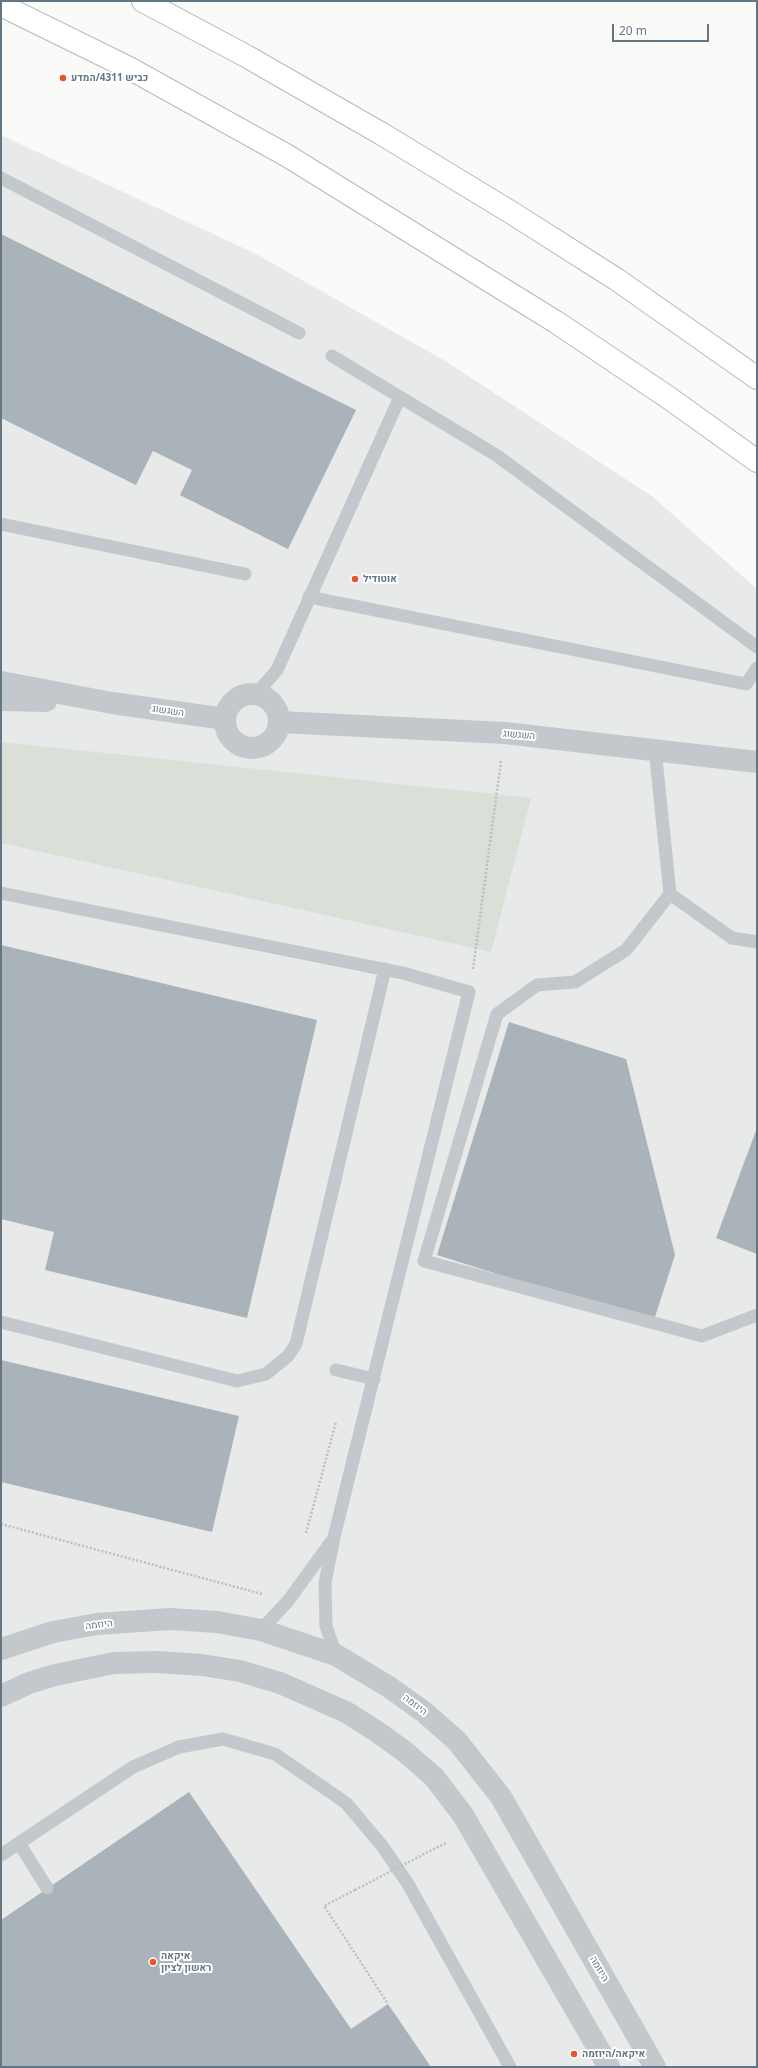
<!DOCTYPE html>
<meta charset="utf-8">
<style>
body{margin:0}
#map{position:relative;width:758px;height:2068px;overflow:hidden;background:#fafaf8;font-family:"Noto Sans",sans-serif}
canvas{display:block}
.frame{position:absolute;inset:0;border:2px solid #657683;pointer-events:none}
.scale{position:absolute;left:612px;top:24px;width:97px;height:18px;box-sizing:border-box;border:2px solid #657683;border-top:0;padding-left:5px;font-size:12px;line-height:14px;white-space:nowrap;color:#657683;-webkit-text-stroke:3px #fff;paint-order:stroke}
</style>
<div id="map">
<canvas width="758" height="2068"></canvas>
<div class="frame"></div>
<div class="scale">20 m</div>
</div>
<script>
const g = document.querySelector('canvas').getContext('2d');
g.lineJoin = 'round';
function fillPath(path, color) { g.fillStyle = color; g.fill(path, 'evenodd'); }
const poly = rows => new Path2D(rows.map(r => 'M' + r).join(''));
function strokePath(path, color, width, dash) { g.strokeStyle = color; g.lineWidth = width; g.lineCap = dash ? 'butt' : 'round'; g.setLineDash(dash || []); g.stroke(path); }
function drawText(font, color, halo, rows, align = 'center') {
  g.font = font + ' "Noto Sans",Heebo,sans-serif'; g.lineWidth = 4; g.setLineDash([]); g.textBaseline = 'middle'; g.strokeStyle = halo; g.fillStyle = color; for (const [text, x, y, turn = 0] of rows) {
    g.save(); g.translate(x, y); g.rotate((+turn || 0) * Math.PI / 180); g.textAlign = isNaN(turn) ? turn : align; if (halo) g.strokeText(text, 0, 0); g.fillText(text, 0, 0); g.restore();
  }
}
fillPath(poly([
 [1,135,254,253,447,362,653,497,757,589,757,2067,1,2067]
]), '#e8e9e9');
fillPath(poly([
 [1,742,531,798,491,952,1,843]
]), '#dadfd7');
fillPath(poly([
 [1,234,356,410,288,549,180,495,192,470,153,451,136,485,1,418],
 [1,945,317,1020,247,1318,45,1270,54,1232,1,1219],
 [509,1022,626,1059,675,1255,653,1323,437,1255],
 [757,1128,757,1254,716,1238],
 [1,1360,239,1416,212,1532,1,1482],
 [189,1792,351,2029,388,2004,431,2067,1,2067,1,1920]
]), '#aab3b9');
const secondary = poly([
 [143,1,246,56,382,134,512,213,616,279,757,378],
 [1,5,129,68,286,155,556,322,669,398,757,461]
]);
strokePath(secondary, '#b3babf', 24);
strokePath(poly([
 [473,969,501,761],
 [1,1524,262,1594],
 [306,1533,336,1422],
 [426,1853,446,1843],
 [355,1890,324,1906,388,2004]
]), '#bbbfc2', 2.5, [2, 2]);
strokePath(poly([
 [1,178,299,333],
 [332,356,496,455,757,647],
 [1,524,245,574],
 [309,597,746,684,757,668],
 [256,694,277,670,400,397],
 [655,749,670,894,732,938,757,942],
 [1,893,403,973,469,992,334,1537,325,1583,326,1626,336,1655],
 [670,894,626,950,575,982,537,985,497,1014,424,1261,702,1336,757,1315],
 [1,1322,237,1381,266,1374,288,1356,296,1344,385,969],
 [336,1370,374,1379],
 [261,1630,288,1601,331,1542],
 [19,1843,47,1888],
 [1,1855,133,1767,179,1747,223,1739,275,1754,346,1803,383,1847,408,1884,510,2067]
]), '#c3c8cc', 13);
strokePath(poly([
 [1,682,112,703,225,719],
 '225 721a27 27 0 1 1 54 0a27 27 0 1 1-54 0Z',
 [1,700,46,701],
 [279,722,505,733,757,762],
 [1,1649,53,1632,97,1624,170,1619,217,1622,261,1630,336,1655,389,1687,424,1712,457,1741,501,1797,655,2067],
 [1,1696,29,1683,55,1675,114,1663,158,1662,202,1665,240,1671,280,1683,346,1712,376,1731,404,1751,434,1777,463,1815,609,2067]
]), '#c3c8cc', 22);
strokePath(secondary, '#fff', 22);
strokePath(poly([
 [355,1890,426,1853]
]), '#bbbfc2', 2.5, [2, 2]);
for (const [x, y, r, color] of [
 [63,78,4,"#e4572e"],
 [355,579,4,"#e4572e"],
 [153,1962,4,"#e4572e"],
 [574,2054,4,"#e4572e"]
]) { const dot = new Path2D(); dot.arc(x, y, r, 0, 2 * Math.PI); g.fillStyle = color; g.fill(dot); strokePath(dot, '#fff', 1.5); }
drawText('bold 10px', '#657683', '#fff', [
 ["כביש 4311/המדע",71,78],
 ["אוטודיל",363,579],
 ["איקאה",161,1956],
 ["ראשון לציון",161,1968],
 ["איקאה/היוזמה",582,2054]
], 'left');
drawText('10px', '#657683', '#fff', [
 ["השגשוג",168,711,8],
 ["השגשוג",519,735,5],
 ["היוזמה",99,1625,-7],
 ["היוזמה",415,1705,37],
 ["היוזמה",599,1969,60]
]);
</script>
